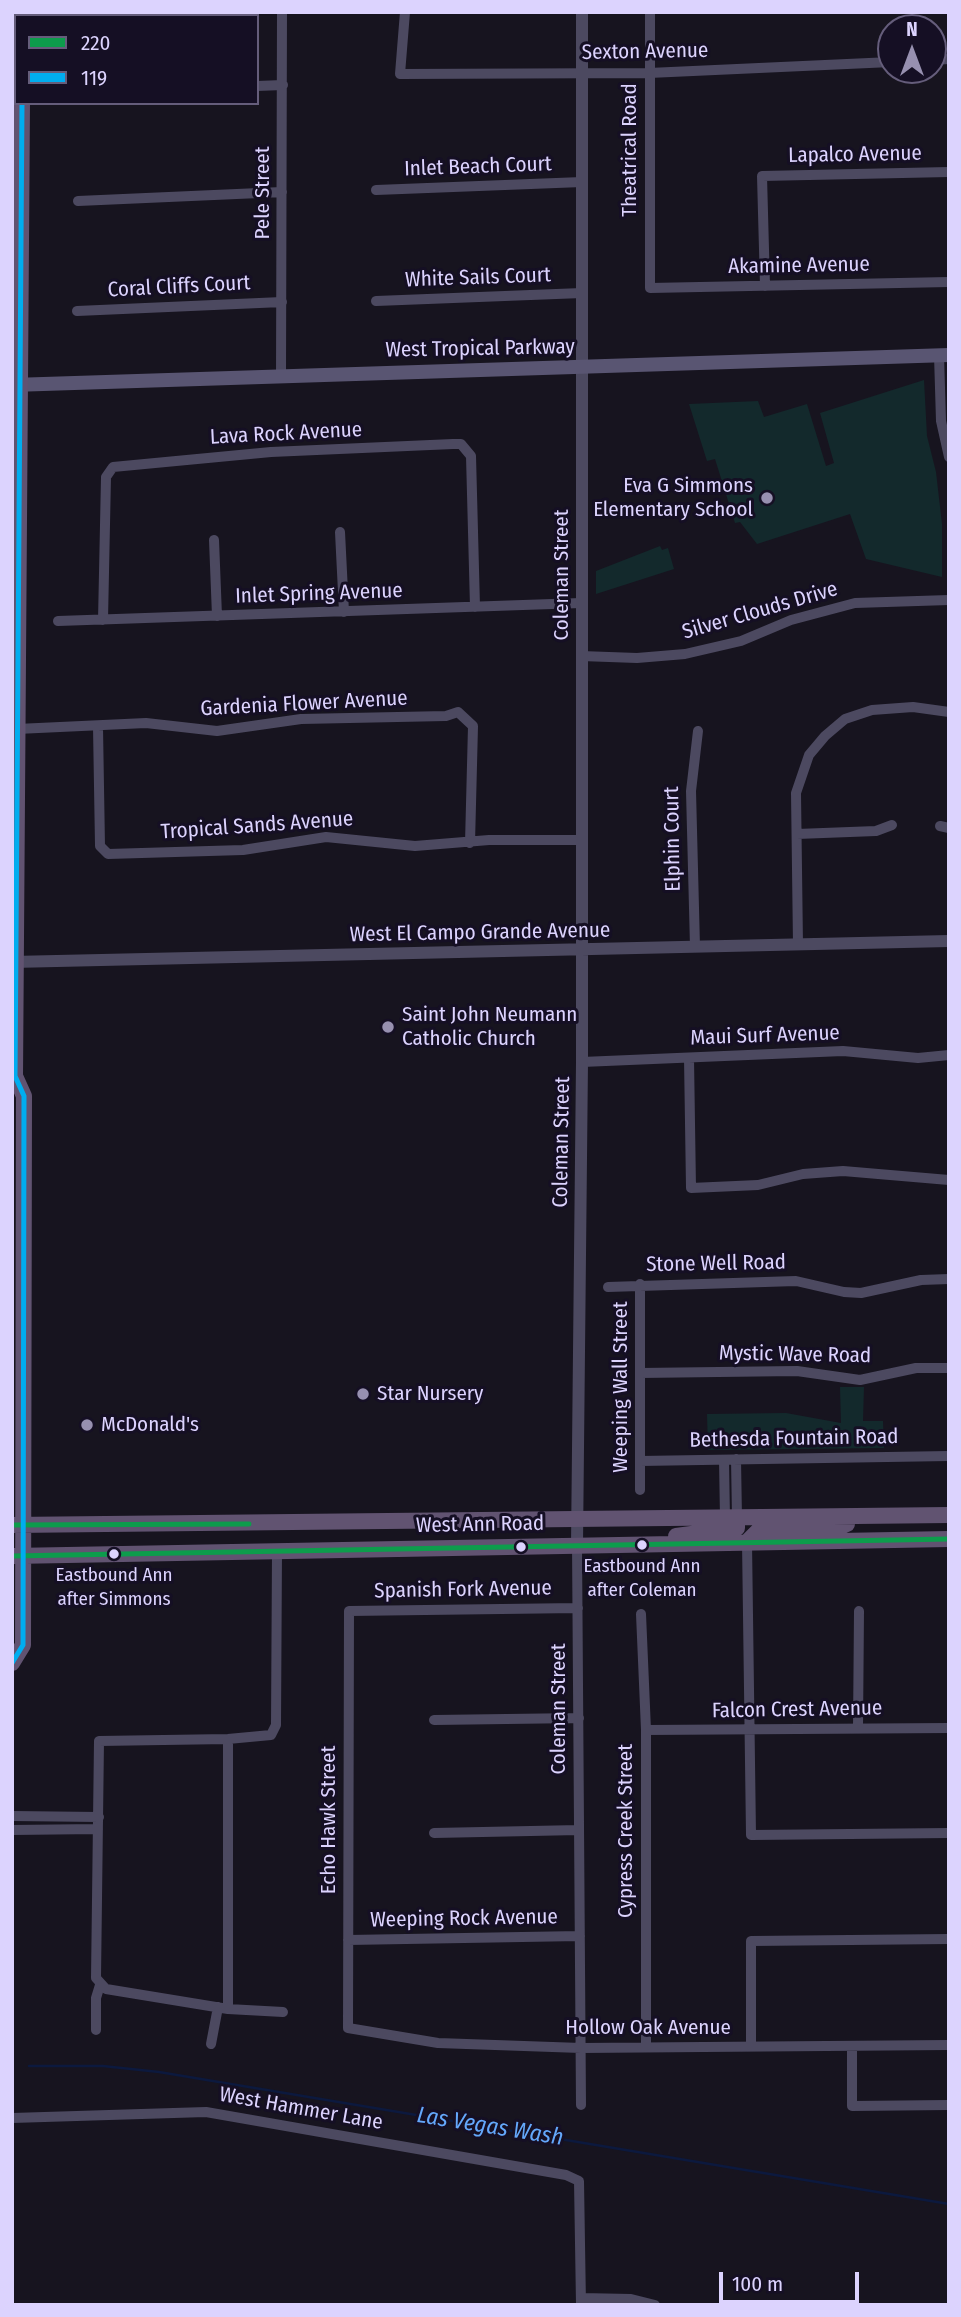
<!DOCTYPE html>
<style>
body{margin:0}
#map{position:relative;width:961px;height:2317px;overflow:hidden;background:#17141f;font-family:"Fira Sans Condensed",sans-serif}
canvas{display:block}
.frame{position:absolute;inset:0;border:14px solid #dcd3fe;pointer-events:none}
.legend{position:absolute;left:14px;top:14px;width:245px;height:91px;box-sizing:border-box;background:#150f24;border:2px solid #655d7b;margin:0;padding:9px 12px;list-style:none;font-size:21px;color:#dcd3fe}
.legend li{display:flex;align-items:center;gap:14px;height:35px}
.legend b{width:35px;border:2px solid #655d7b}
.north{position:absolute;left:877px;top:14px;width:70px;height:70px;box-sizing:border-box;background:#150f24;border:2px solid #655d7b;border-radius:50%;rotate:0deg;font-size:19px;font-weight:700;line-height:28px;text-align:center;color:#dcd3fe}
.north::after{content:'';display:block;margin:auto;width:24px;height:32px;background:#9790b0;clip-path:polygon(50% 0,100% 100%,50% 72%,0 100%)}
.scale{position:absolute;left:719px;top:2272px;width:140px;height:32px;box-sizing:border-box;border:4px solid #dcd3fe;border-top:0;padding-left:9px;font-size:21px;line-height:24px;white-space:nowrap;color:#dcd3fe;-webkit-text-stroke:5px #150f24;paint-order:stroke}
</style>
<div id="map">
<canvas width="961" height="2317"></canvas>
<div class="frame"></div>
<ul class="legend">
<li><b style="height:9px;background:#0d9c4c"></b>220</li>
<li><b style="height:9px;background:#00adef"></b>119</li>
</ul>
<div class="north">N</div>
<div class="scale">100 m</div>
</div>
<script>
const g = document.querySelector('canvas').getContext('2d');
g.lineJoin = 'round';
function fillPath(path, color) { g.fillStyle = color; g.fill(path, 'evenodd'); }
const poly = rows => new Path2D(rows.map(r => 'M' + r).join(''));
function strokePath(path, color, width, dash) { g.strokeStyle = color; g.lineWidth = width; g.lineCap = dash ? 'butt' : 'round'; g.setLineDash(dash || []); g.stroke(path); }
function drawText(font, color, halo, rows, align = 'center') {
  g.font = font + ' "Fira Sans Condensed",sans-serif'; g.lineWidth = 6; g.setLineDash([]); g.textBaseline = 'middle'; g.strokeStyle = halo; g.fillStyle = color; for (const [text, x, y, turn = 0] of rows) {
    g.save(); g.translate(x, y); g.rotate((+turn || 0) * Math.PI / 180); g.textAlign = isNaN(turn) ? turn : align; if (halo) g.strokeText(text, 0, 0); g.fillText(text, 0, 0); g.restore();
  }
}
fillPath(poly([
 [924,380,927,436,936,472,942,524,942,577,866,559,850,514,757,544,740,522,735,523,715,459,707,461,689,404,758,401,764,417,807,404,826,466,834,463,820,413],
 [660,546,662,550,668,548,674,569,596,594,596,571],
 [840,1387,864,1387,863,1421,883,1421,884,1448,708,1450,707,1414,786,1413,841,1423]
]), '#13292c');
strokePath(poly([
 [29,2066,103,2066,159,2072,949,2204]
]), '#0c193e', 2.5);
strokePath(poly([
 [405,12,400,74,649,73,891,62],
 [650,12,650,288,949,282],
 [933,60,949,59],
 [257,86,283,85],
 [376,190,582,182],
 [78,201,282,192],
 [765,286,762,176,949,172],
 [376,301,582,293],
 [77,311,282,302],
 [939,355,941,421,949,457],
 [281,375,282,12],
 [340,532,344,612],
 [214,540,217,616],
 [103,620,106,477,113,467,271,452,453,444,461,444,471,456,475,607],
 [58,621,581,603],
 [581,656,637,658,685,654,741,641,791,620,855,603,949,600],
 [98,727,100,846,108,854,243,850,326,837,415,846,489,840,581,840],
 [17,729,146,723,217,731,301,719,446,716,458,712,473,726,470,843],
 [940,826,949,828],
 [797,834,876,831,892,825],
 [798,945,796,793,809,755,825,736,845,719,872,710,913,707,949,712],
 [695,947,691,791,698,731],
 [689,1058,691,1188,758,1185,803,1174,843,1171,949,1180],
 [582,1062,843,1051,918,1058,949,1055],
 [640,1284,640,1490],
 [608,1287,796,1281,844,1292,861,1293,921,1280,949,1279],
 [640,1373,797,1371,860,1380,916,1368,949,1368],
 [736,1459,737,1518],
 [724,1460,725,1518],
 [640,1461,949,1456],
 [747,1542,751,1835,949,1833],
 [577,1544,581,2105],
 [277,1551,276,1725,271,1735,228,1739,99,1741,96,1978,106,1989,228,2009,283,2012],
 [578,1608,349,1611,348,2028,438,2043,581,2048,949,2045],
 [641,1614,646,1730,646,2047],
 [434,1720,579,1718],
 [858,1728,859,1611],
 [646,1730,949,1728],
 [12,1816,99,1817],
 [12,1830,98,1829],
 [434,1833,579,1830],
 [348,1940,580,1936],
 [228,2009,228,1739],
 [96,2030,96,1998,100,1985],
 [211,2044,218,2007],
 [751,2046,751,1941,949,1939],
 [852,2046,852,2106,949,2105],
 [12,2118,206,2112,566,2175,579,2181,581,2305],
 [581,2298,631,2299,655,2305]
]), '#4c4960', 10);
strokePath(poly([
 [12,962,949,941],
 [577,1544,582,1062,582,12]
]), '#4c4960', 12);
strokePath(poly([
 [12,385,949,355]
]), '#595572', 14);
strokePath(poly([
 [23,16,23,12],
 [12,1525,949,1515],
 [676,1536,737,1528,737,1518],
 [747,1542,758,1531,840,1527,847,1524],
 [12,1556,949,1539],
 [12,1663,23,1645,24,1096,15,1076,22,103]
]), '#615371', 16);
strokePath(poly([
 [12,1525,249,1524],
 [12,1556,949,1539]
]), '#0d9c4c', 5);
strokePath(poly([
 [12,1663,23,1645,24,1096,15,1076,22,103]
]), '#00adef', 5);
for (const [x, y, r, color] of [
 [767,498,7,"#9790b0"],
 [388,1027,7,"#9790b0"],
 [363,1394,7,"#9790b0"],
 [87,1425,7,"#9790b0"],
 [642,1545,6,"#dcd3fe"],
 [521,1547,6,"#dcd3fe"],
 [114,1554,6,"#dcd3fe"]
]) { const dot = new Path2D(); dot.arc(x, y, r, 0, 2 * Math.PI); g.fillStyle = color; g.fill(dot); strokePath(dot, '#150f24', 2.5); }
drawText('19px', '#dcd3fe', '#150f24', [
 ["Eastbound Ann",642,1567],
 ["after Coleman",642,1591],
 ["Eastbound Ann",114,1576],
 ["after Simmons",114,1600]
]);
drawText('21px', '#dcd3fe', '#150f24', [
 ["Sexton Avenue",645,52,-1],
 ["Theatrical Road",630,150,-90],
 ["Lapalco Avenue",855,155,-1],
 ["Inlet Beach Court",478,167,-2],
 ["Pele Street",263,193,-90],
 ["Akamine Avenue",799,266,-1],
 ["White Sails Court",478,278,-2],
 ["Coral Cliffs Court",179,287,-3],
 ["West Tropical Parkway",480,349,-1],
 ["Lava Rock Avenue",286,434,-3],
 ["Coleman Street",562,575,-90],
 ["Inlet Spring Avenue",319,594,-2],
 ["Silver Clouds Drive",760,611,-16],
 ["Gardenia Flower Avenue",304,704,-3],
 ["Tropical Sands Avenue",257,826,-4],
 ["Elphin Court",673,839,-91],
 ["West El Campo Grande Avenue",480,933,-1],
 ["Maui Surf Avenue",765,1036,-2],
 ["Coleman Street",562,1142,-89],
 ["Stone Well Road",716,1264,-1],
 ["Mystic Wave Road",795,1355,1],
 ["Weeping Wall Street",621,1387,-90],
 ["Bethesda Fountain Road",794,1439,-1],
 ["West Ann Road",480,1525,-1],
 ["Spanish Fork Avenue",463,1590,-1],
 ["Coleman Street",559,1709,-90],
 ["Falcon Crest Avenue",797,1710,-1],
 ["Echo Hawk Street",329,1820,-90],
 ["Cypress Creek Street",626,1831,-90],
 ["Weeping Rock Avenue",464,1919,-1],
 ["Hollow Oak Avenue",648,2028],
 ["West Hammer Lane",301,2109,10]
]);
drawText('21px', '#dcd3fe', '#150f24', [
 ["Eva G Simmons",753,486,"right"],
 ["Elementary School",753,510,"right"],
 ["Saint John Neumann",402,1015],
 ["Catholic Church",402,1039],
 ["Star Nursery",377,1394],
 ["McDonald's",101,1425]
], 'left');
drawText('italic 23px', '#64a8fb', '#150f24', [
 ["Las Vegas Wash",490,2127,9]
]);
</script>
